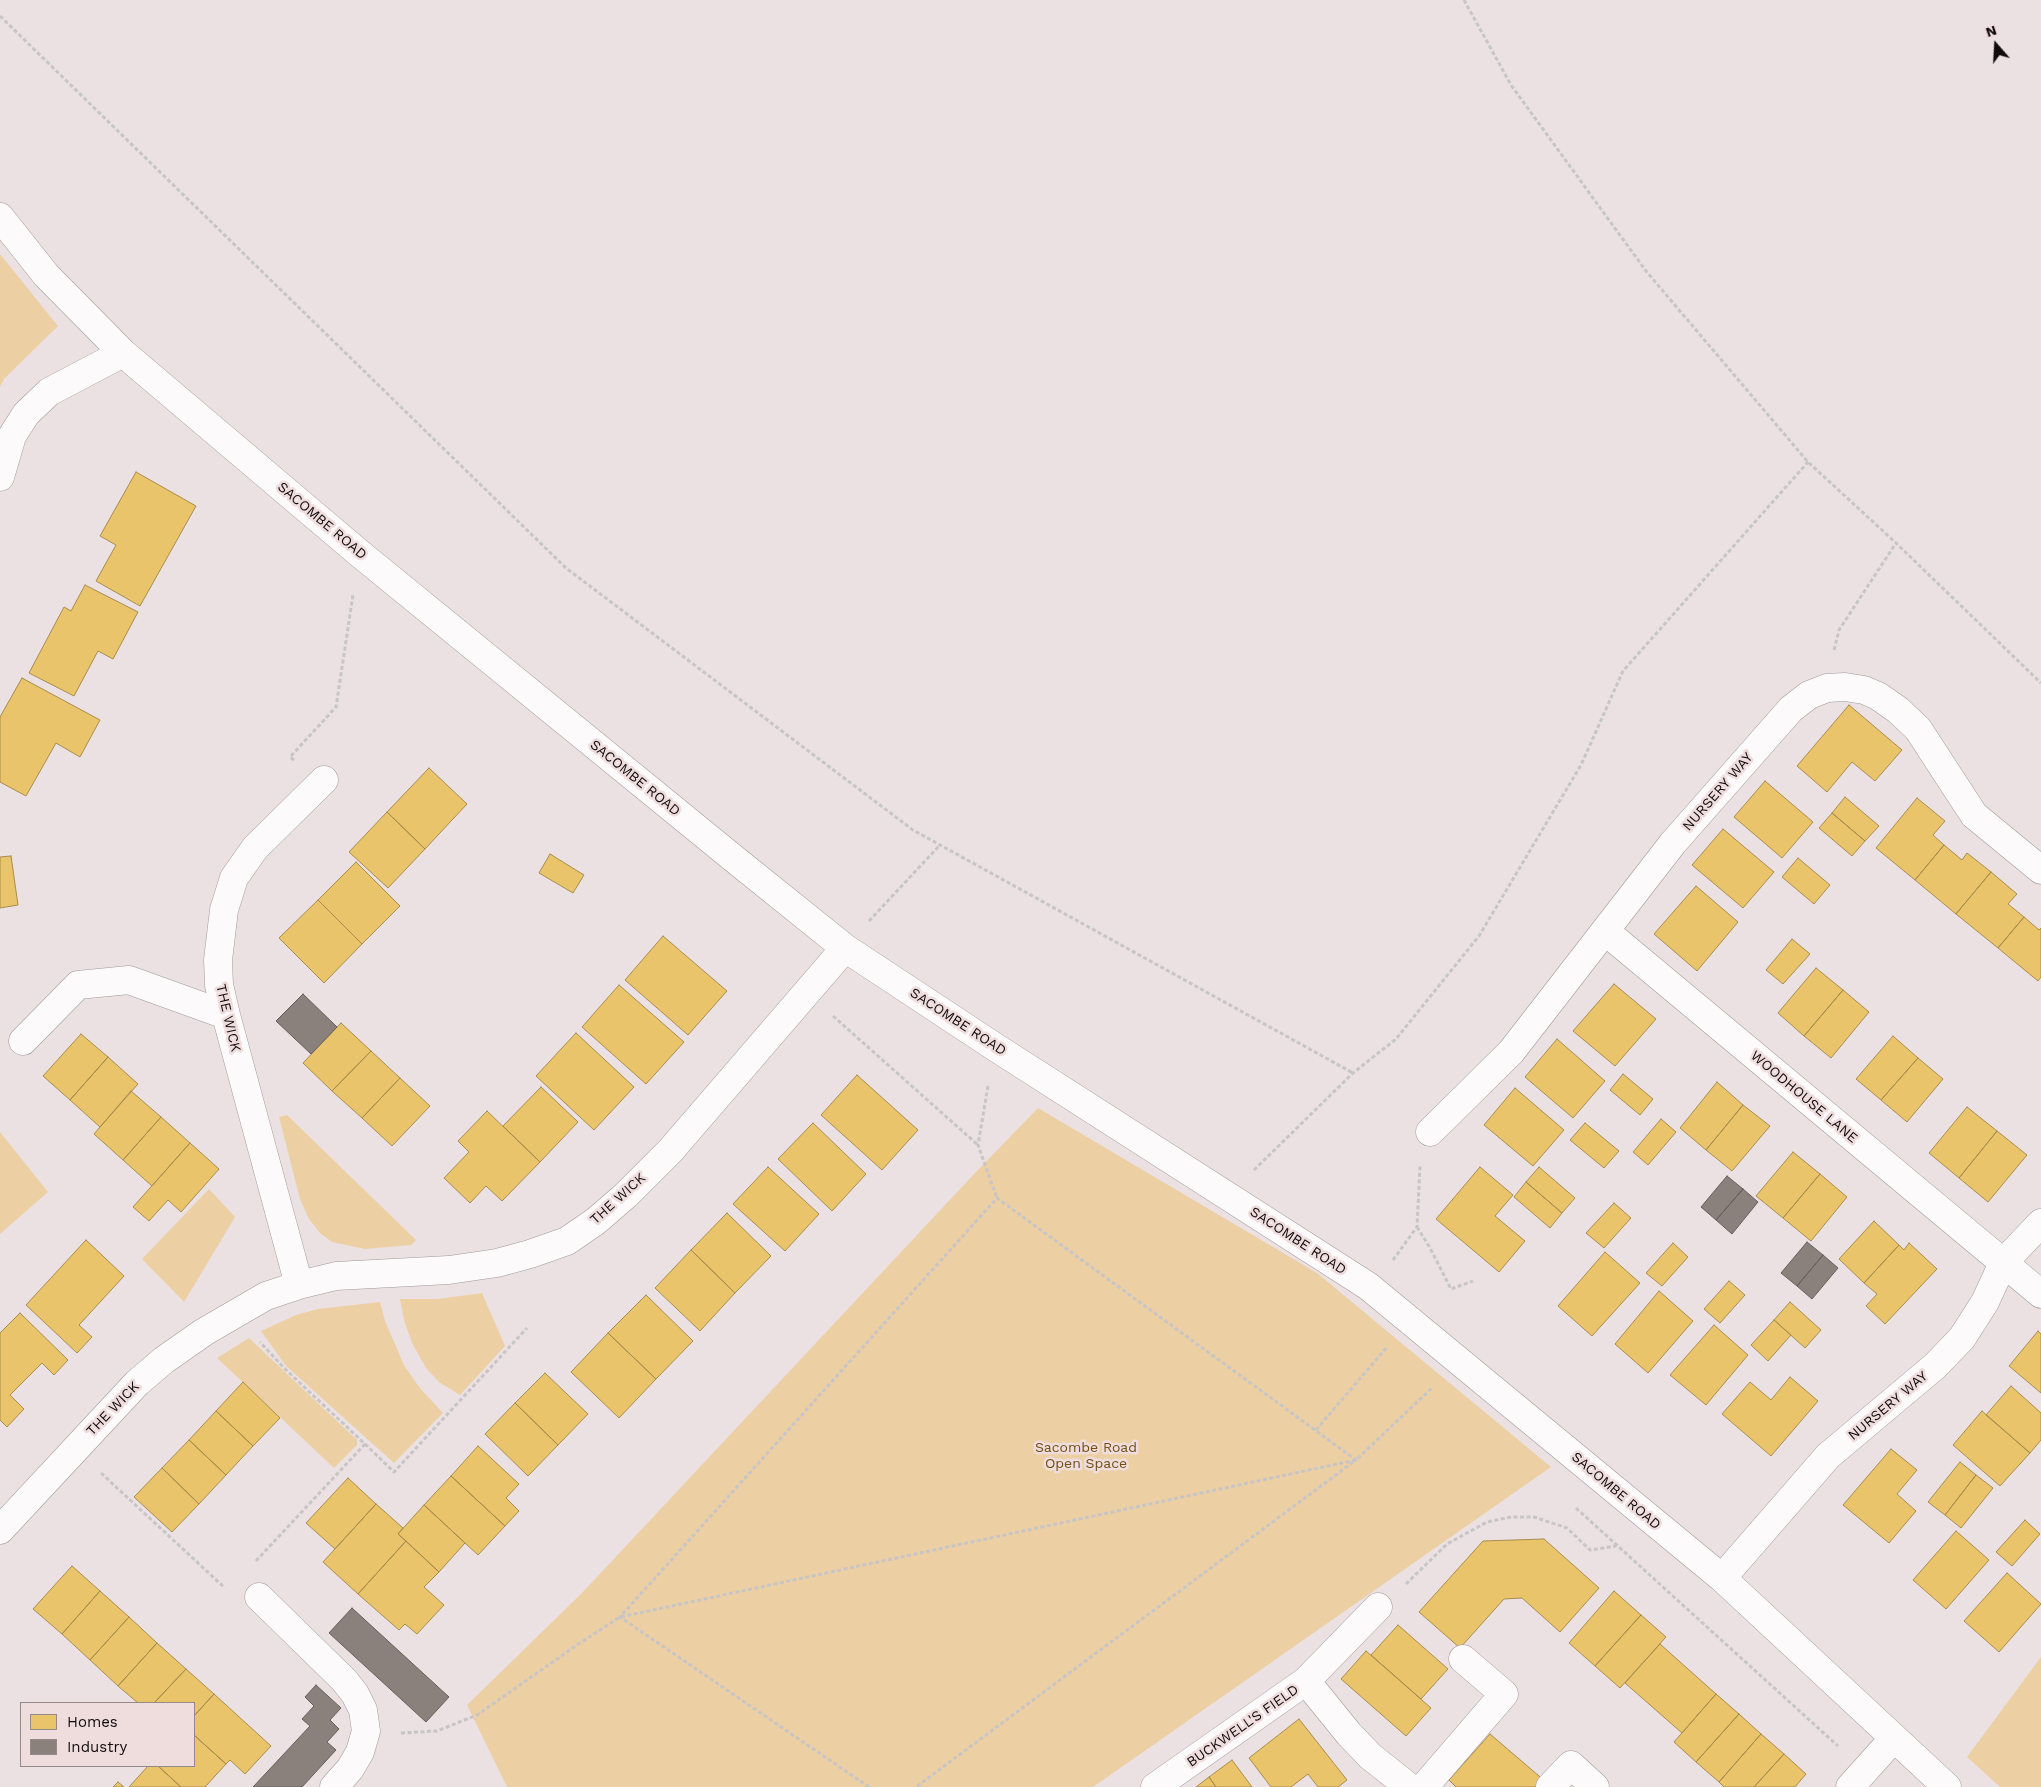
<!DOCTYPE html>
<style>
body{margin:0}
#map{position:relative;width:2041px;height:1787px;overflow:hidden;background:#ebe1e2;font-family:"Work Sans",sans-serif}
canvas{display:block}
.legend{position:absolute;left:20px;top:1702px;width:175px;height:65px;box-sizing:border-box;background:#efddde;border:1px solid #96898a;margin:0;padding:6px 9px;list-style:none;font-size:15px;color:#110b0c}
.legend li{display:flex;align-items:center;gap:10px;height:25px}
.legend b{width:25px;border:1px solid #96898a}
.north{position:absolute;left:1971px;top:20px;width:50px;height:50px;-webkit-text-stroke:4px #efddde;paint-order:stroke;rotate:341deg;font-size:14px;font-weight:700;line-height:20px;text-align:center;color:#110b0c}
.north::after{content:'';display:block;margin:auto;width:18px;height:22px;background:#110b0c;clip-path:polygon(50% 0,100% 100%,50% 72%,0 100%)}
</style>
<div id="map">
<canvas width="2041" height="1787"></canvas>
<ul class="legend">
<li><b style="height:14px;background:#e9c46a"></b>Homes</li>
<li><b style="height:14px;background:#8a817c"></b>Industry</li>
</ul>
<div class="north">N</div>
</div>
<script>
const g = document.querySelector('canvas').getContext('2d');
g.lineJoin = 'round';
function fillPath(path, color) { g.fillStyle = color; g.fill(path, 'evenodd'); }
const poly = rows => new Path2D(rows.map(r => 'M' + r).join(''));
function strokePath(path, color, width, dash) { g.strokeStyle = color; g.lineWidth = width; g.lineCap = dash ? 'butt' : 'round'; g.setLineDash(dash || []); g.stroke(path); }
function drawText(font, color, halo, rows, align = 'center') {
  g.font = font + ' "Work Sans",sans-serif'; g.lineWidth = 5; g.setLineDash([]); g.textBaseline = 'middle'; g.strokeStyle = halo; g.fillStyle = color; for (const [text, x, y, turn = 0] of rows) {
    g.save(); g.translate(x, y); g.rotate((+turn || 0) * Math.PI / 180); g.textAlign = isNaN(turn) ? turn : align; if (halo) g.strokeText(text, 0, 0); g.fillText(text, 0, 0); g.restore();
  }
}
fillPath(poly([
 [0,254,58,326,4,379,0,387],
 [1038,1108,1317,1273,1551,1467,1093,1787,507,1787,467,1705,581,1594,975,1173],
 [287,1115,416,1240,411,1245,365,1249,332,1242,320,1233,309,1219,300,1199,279,1117],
 [0,1132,48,1192,0,1234],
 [209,1189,235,1217,184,1302,142,1259],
 [482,1293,505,1346,460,1395,439,1382,426,1368,412,1343,404,1320,400,1299,438,1299],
 [380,1302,385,1321,404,1365,419,1387,443,1413,394,1463,286,1366,261,1331,296,1315,318,1309],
 [249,1338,357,1440,357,1445,334,1468,217,1358],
 [2041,1657,2041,1787,2000,1787,1967,1757]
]), '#edcfa4');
const homes = poly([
 [136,472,196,506,140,606,96,581,116,545,100,536,136,472],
 [85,585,138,612,113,659,98,651,74,696,29,673,64,607,71,611,85,585],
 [22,678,100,720,80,757,56,743,26,796,0,782,0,717,22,678],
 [1849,705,1902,750,1875,781,1852,762,1827,792,1797,766,1849,705],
 [429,768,467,804,425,849,387,812,429,768],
 [1765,781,1813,822,1782,858,1734,817,1765,781],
 [1845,797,1879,826,1865,841,1832,813,1845,797],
 [1917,798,1945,821,1933,835,1944,845,1915,880,1876,848,1917,798],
 [387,812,425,849,388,888,349,852,387,812],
 [1832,813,1865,841,1852,856,1819,828,1832,813],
 [1723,829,1774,872,1743,908,1692,865,1723,829],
 [1944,845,1962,860,1967,853,1991,872,1956,914,1915,880,1944,845],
 [550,854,584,875,573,893,539,873,550,854],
 [11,856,18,905,0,908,0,857,11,856],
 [1798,858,1830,885,1814,904,1782,877,1798,858],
 [356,862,400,906,362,944,318,900,356,862],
 [1991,872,2017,894,2008,904,2024,917,1998,948,1956,914,1991,872],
 [1696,886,1738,922,1697,971,1654,934,1696,886],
 [318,900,362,944,324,983,279,938,318,900],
 [2024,917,2039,930,2041,928,2041,977,2038,981,1998,948,2024,917],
 [663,936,727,991,688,1035,625,980,663,936],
 [1792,939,1810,954,1783,984,1766,970,1792,939],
 [1816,968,1843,990,1804,1036,1778,1013,1816,968],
 [1614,984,1656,1019,1615,1066,1573,1031,1614,984],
 [619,985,684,1042,646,1084,582,1027,619,985],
 [1843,990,1869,1012,1831,1058,1804,1036,1843,990],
 [341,1023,371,1051,332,1091,303,1063,341,1023],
 [576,1033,634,1087,594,1130,536,1076,576,1033],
 [81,1034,108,1057,70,1100,43,1076,81,1034],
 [1893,1036,1918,1058,1881,1100,1856,1079,1893,1036],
 [1557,1039,1605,1081,1573,1118,1525,1077,1557,1039],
 [371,1051,400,1078,362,1118,332,1091,371,1051],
 [108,1057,138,1084,100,1127,70,1100,108,1057],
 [1918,1058,1943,1079,1907,1122,1881,1100,1918,1058],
 [1623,1074,1653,1099,1640,1115,1610,1090,1623,1074],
 [857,1075,918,1130,882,1170,821,1115,857,1075],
 [400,1078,430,1106,392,1146,362,1118,400,1078],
 [1717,1082,1743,1105,1706,1150,1680,1128,1717,1082],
 [541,1087,578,1122,540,1162,503,1126,541,1087],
 [1515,1088,1564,1130,1533,1166,1484,1125,1515,1088],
 [131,1091,161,1117,123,1160,94,1134,131,1091],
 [1743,1105,1770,1126,1732,1171,1706,1150,1743,1105],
 [1967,1107,1997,1131,1959,1178,1929,1153,1967,1107],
 [487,1111,540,1162,502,1201,486,1186,470,1203,444,1178,469,1152,458,1141,487,1111],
 [161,1117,190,1143,152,1186,123,1160,161,1117],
 [1661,1119,1676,1132,1648,1165,1633,1152,1661,1119],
 [813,1123,866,1174,832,1211,778,1159,813,1123],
 [1585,1123,1619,1151,1604,1168,1570,1140,1585,1123],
 [1997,1131,2027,1155,1988,1202,1959,1178,1997,1131],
 [190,1143,219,1169,181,1212,168,1200,149,1221,133,1207,190,1143],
 [1793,1152,1820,1174,1783,1218,1756,1196,1793,1152],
 [768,1167,819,1214,785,1251,733,1204,768,1167],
 [1480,1167,1513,1195,1495,1216,1525,1241,1499,1272,1436,1219,1480,1167],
 [1539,1167,1575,1198,1562,1213,1526,1182,1539,1167],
 [1820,1174,1847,1197,1811,1241,1783,1218,1820,1174],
 [1526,1182,1562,1213,1550,1228,1514,1197,1526,1182],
 [1614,1203,1631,1218,1604,1248,1586,1233,1614,1203],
 [727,1213,771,1256,735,1293,691,1250,727,1213],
 [1874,1221,1899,1245,1864,1283,1839,1259,1874,1221],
 [86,1240,124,1276,79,1325,92,1337,77,1353,26,1305,86,1240],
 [1673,1243,1688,1257,1662,1286,1646,1273,1673,1243],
 [1909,1243,1937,1269,1885,1324,1866,1306,1877,1294,1864,1283,1899,1245,1904,1250,1909,1243],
 [691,1250,735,1293,700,1331,655,1288,691,1250],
 [1605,1252,1640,1283,1592,1336,1558,1306,1605,1252],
 [1729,1281,1745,1295,1720,1323,1704,1309,1729,1281],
 [1659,1291,1693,1321,1648,1373,1615,1344,1659,1291],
 [646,1295,693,1341,656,1379,608,1333,646,1295],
 [1790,1302,1821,1330,1805,1348,1774,1320,1790,1302],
 [20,1313,68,1360,54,1375,42,1363,10,1395,24,1409,7,1427,0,1420,0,1333,20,1313],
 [1774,1320,1791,1335,1768,1361,1751,1345,1774,1320],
 [1714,1325,1748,1355,1706,1405,1670,1375,1714,1325],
 [2038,1331,2041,1334,2041,1393,2009,1366,2038,1331],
 [608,1333,656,1379,619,1418,571,1372,608,1333],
 [545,1373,588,1414,558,1445,515,1403,545,1373],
 [1790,1377,1818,1401,1771,1456,1722,1414,1750,1382,1771,1400,1790,1377],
 [243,1382,280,1418,253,1446,216,1411,243,1382],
 [2011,1386,2041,1413,2041,1440,2030,1453,1986,1415,2011,1386],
 [515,1403,558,1445,528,1476,485,1434,515,1403],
 [216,1411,253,1446,226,1475,189,1440,216,1411],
 [1982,1411,2030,1453,2000,1486,1953,1445,1982,1411],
 [189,1440,226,1475,199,1504,162,1468,189,1440],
 [478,1446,519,1484,506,1498,519,1511,505,1526,451,1476,478,1446],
 [1891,1449,1917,1470,1897,1494,1916,1511,1889,1543,1843,1505,1891,1449],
 [1960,1462,1976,1475,1945,1515,1928,1502,1960,1462],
 [162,1468,199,1504,172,1532,134,1497,162,1468],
 [1976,1475,1993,1488,1961,1528,1945,1515,1976,1475],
 [451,1476,505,1526,478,1555,424,1505,451,1476],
 [348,1478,376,1504,335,1549,306,1523,348,1478],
 [376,1504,403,1528,398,1534,406,1541,358,1594,323,1562,376,1504],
 [424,1505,465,1543,439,1572,398,1534,424,1505],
 [2025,1520,2040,1534,2012,1566,1996,1552,2025,1520],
 [1956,1531,1989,1560,1946,1609,1913,1580,1956,1531],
 [1544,1539,1599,1588,1560,1632,1522,1598,1504,1599,1460,1648,1419,1612,1483,1541,1544,1539],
 [406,1541,439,1572,424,1587,444,1605,417,1634,405,1624,399,1630,358,1594,406,1541],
 [72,1566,100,1591,62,1634,33,1609,72,1566],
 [2007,1573,2041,1604,1999,1652,1964,1621,2007,1573],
 [100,1591,129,1617,90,1660,62,1634,100,1591],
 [1614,1591,1641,1615,1595,1666,1569,1643,1614,1591],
 [1641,1615,1666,1637,1620,1688,1595,1666,1641,1615],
 [129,1617,157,1643,118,1686,90,1660,129,1617],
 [1398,1625,1448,1669,1421,1699,1371,1655,1398,1625],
 [157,1643,186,1669,154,1703,138,1703,118,1686,157,1643],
 [1660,1644,1716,1694,1682,1733,1625,1683,1660,1644],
 [1366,1651,1431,1708,1406,1736,1341,1679,1366,1651],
 [186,1669,214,1694,194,1716,194,1703,154,1703,186,1669],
 [214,1694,271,1746,245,1774,230,1760,226,1764,194,1735,194,1716,214,1694],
 [1716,1694,1739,1714,1696,1762,1674,1742,1716,1694],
 [1739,1714,1761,1734,1719,1782,1696,1762,1739,1714],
 [1299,1719,1347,1780,1338,1787,1318,1787,1308,1774,1291,1787,1271,1787,1249,1758,1299,1719],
 [1490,1734,1546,1782,1541,1787,1456,1787,1449,1780,1490,1734],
 [1761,1734,1784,1754,1754,1787,1724,1787,1719,1782,1761,1734],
 [194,1735,226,1764,205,1787,181,1787,158,1766,194,1766,194,1735],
 [1784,1754,1806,1774,1795,1787,1754,1787,1784,1754],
 [1232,1760,1252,1787,1216,1787,1209,1777,1232,1760],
 [148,1766,158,1766,181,1787,129,1787,148,1766],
 [1209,1777,1216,1787,1196,1787,1209,1777],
 [118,1782,124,1787,113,1787,118,1782]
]);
fillPath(homes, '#e9c46a');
strokePath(homes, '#a88c4e', 1);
const industry = poly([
 [303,994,337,1027,311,1054,276,1021,303,994],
 [1727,1176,1743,1189,1716,1220,1701,1207,1727,1176],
 [1743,1189,1758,1202,1732,1234,1716,1220,1743,1189],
 [1807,1242,1823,1255,1797,1286,1781,1273,1807,1242],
 [1823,1255,1838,1268,1812,1299,1797,1286,1823,1255],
 [352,1608,449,1697,426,1722,329,1633,352,1608],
 [316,1685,341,1708,330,1720,339,1729,327,1742,336,1750,302,1787,253,1787,310,1726,302,1719,314,1706,305,1697,316,1685]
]);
fillPath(industry, '#8a817c');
strokePath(industry, '#665e5a', 1);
const minor = poly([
 [0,217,46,275,123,353,359,553,738,862,845,948,995,1047,1368,1286,1722,1578,1947,1787],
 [0,477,12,436,26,414,49,392,123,353],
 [1605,931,2041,1294],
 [23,1041,78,985,129,980,226,1015],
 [1430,1132,1511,1052,1673,843,1791,709,1809,695,1827,688,1845,687,1864,690,1878,696,1898,710,1918,729,1974,815,2041,870],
 [299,1285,226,1015,219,985,218,960,224,910,234,878,255,848,324,780],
 [0,1530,137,1383,164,1360,204,1332,266,1296,299,1285,336,1276,449,1270,497,1263,530,1254,567,1241,596,1221,626,1195,671,1150,845,948],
 [1722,1578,1828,1456,1935,1366,1962,1338,1985,1302,2003,1263,2041,1223],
 [259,1597,344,1680,355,1694,363,1710,366,1731,360,1752,350,1769,334,1787],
 [1306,1681,1378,1607],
 [1155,1787,1306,1681,1349,1734,1370,1756,1409,1787],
 [1424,1787,1504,1694,1463,1659],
 [1550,1787,1571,1765,1595,1787],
 [1850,1787,1894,1738]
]);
strokePath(minor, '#a1999a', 29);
strokePath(poly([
 [1464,0,1511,85,1646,271,1808,462,1896,543,2041,683],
 [0,16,566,568,913,830,1353,1073],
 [1834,650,1839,630,1896,543],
 [294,760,290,757,336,707,353,595],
 [869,921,940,845],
 [833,1016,978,1145],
 [988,1086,978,1145,997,1198],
 [1254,1170,1353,1073,1396,1039,1479,936,1581,765,1623,671,1808,462],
 [1417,1227,1429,1246,1451,1289,1473,1281],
 [1393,1260,1417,1227,1420,1166],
 [1316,1430,1387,1347],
 [365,1444,394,1472,527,1328],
 [101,1473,225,1588],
 [1576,1508,1838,1746],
 [256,1561,365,1444,284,1368,260,1342],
 [1406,1584,1447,1544,1487,1522,1511,1517,1534,1517,1567,1528,1590,1550,1616,1546],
 [401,1733,437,1731,477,1715,577,1645,620,1617,1356,1460,1433,1387],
 [869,1787,620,1617,997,1198,1356,1460,916,1787]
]), '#c7c5c5', 3, [4, 2.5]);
strokePath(minor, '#fcfafb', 28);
drawText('14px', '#110b0c', '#efddde', [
 ["SACOMBE ROAD",322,521,40],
 ["SACOMBE ROAD",635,778,39],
 ["NURSERY WAY",1718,792,-49],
 ["THE WICK",228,1018,77],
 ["SACOMBE ROAD",958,1022,33],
 ["WOODHOUSE LANE",1804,1097,40],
 ["THE WICK",618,1199,-42],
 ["SACOMBE ROAD",1298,1241,33],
 ["NURSERY WAY",1888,1406,-40],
 ["THE WICK",113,1409,-46],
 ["SACOMBE ROAD",1616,1491,40],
 ["BUCKWELL'S FIELD",1243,1726,-35]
]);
drawText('14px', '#715114', '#efddde', [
 ["Sacombe Road",1086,1448],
 ["Open Space",1086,1464]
]);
</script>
